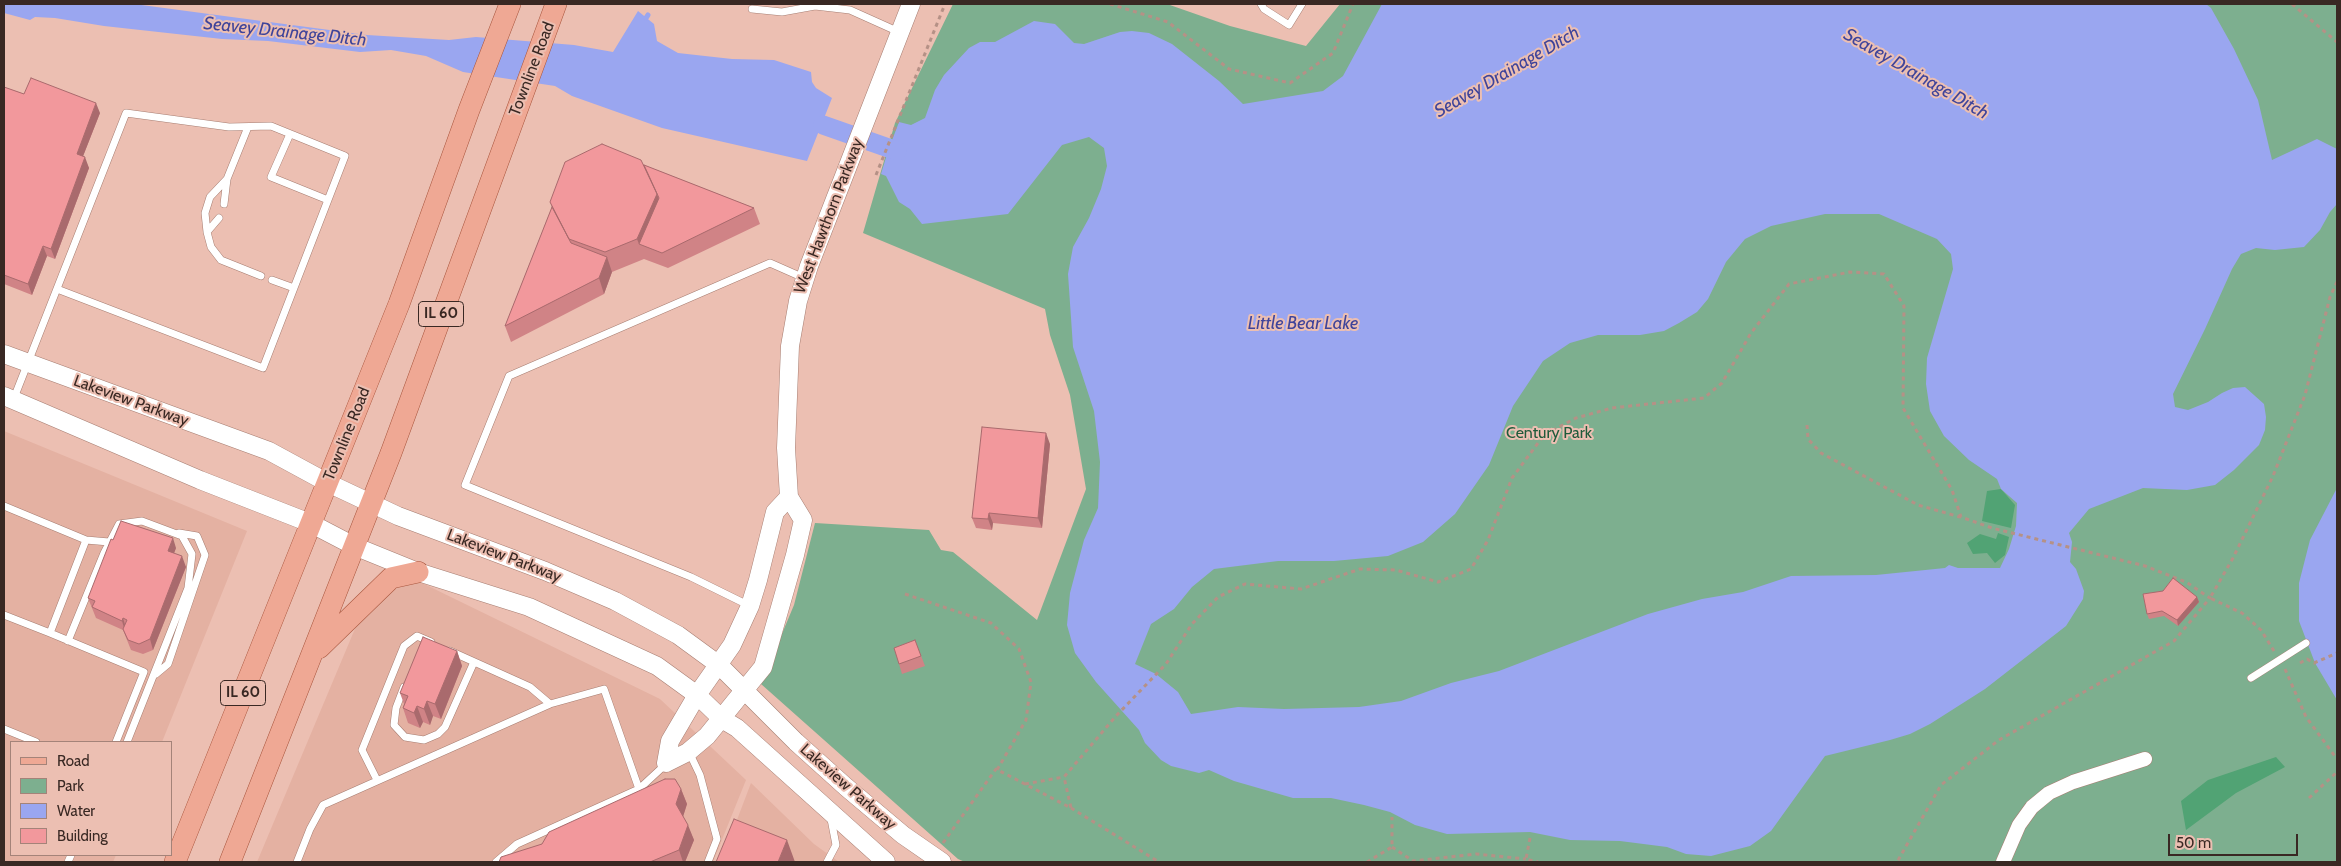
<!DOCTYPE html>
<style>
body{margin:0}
#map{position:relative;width:2341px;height:866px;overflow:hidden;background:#ecbfb2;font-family:Cabin,sans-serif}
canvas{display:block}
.frame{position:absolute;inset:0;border:5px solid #392823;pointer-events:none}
.legend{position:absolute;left:10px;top:741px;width:162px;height:115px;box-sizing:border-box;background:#ecbfb2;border:1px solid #a48379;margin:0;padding:6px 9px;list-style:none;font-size:15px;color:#392823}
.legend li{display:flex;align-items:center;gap:10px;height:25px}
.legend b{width:25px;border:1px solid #a48379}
.scale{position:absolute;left:2168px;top:834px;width:130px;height:22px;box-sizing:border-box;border:2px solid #392823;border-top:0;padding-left:6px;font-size:15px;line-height:18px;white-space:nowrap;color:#392823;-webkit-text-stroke:4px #ecbfb2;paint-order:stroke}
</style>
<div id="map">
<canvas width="2341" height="866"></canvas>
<div class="frame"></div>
<ul class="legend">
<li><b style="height:6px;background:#efa894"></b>Road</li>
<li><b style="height:14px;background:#7daf8f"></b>Park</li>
<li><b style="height:14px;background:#9aa6f0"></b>Water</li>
<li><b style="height:14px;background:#f2989c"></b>Building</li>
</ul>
<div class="scale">50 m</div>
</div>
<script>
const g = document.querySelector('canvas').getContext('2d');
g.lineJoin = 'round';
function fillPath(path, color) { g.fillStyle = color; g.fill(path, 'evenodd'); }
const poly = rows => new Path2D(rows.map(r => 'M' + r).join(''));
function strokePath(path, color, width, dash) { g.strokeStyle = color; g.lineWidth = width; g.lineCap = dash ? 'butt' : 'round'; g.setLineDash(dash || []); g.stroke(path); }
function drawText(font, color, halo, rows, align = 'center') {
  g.font = font + ' Cabin,sans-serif'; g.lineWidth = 4; g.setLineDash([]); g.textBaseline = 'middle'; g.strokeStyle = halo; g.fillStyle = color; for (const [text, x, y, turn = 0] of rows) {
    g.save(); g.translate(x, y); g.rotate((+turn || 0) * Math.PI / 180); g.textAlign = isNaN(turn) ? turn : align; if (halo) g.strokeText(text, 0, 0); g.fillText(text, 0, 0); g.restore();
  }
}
fillPath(poly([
 [4,431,247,531,162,742,11,742,11,855,116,855,113,862,4,862],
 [418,581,660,699,746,780,713,862,257,862,370,593],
 [751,783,814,844,839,862,721,862]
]), '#e4b1a2');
fillPath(poly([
 [953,4,1167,4,1230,26,1306,46,1340,4,2337,4,2337,862,965,862,958,859,761,684,794,605,815,523,929,530,941,550,953,552,1037,620,1086,489,1070,395,1050,335,1045,309,863,233,895,123]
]), '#7daf8f');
fillPath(poly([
 [2001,489,2015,505,2011,528,1982,521,1987,491],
 [1998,533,2009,537,2005,555,1995,563,1987,553,1973,554,1967,543,1980,534,1996,539],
 [2276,757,2285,767,2236,793,2186,830,2181,801,2208,780]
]), '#51a374');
fillPath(poly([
 [4,4,134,4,367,35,449,40,476,37,574,45,613,52,638,11,654,24,657,41,678,53,732,59,774,60,811,72,812,82,816,88,832,98,807,161,662,128,572,96,555,86,463,72,426,56,391,50,360,52,268,41,222,39,104,26,55,18,35,17,30,20,4,13],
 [1382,4,2206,4,2211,8,2234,49,2258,100,2272,160,2317,139,2337,149,2337,204,2330,212,2320,230,2304,247,2275,250,2256,248,2241,254,2232,269,2205,329,2173,394,2175,407,2188,410,2208,402,2222,393,2233,388,2245,387,2264,404,2266,417,2265,430,2259,445,2234,470,2215,485,2187,490,2143,488,2089,509,2069,533,2072,542,2070,562,2076,569,2084,591,2083,599,2066,626,1985,689,1930,724,1910,734,1890,740,1825,756,1771,831,1750,846,1711,856,1686,854,1667,847,1620,841,1570,840,1530,832,1447,834,1415,825,1390,812,1364,805,1331,798,1293,798,1234,781,1209,770,1199,773,1171,766,1161,760,1145,743,1139,730,1096,682,1075,653,1067,625,1070,593,1084,540,1098,508,1100,462,1094,411,1073,347,1068,274,1073,247,1089,218,1101,189,1107,166,1104,148,1089,137,1062,145,1008,214,922,224,910,209,899,202,886,176,881,174,888,151,896,154,899,147,891,143,899,122,911,125,925,118,935,90,944,75,969,48,980,42,995,42,1034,21,1055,24,1074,43,1084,44,1120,32,1132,31,1149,33,1172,44,1219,81,1243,104,1323,91,1343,76],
 [1825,214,1879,214,1937,239,1951,254,1953,269,1927,358,1926,384,1930,411,1944,436,1969,460,1997,479,2001,489,2017,503,2016,526,2009,549,2000,568,1958,568,1949,565,1945,568,1876,575,1791,576,1743,592,1702,599,1648,614,1499,671,1451,683,1401,701,1359,707,1284,709,1238,707,1191,714,1178,692,1156,674,1135,664,1151,624,1174,609,1192,587,1214,569,1278,561,1334,561,1388,556,1423,542,1455,514,1489,465,1513,406,1543,361,1570,343,1598,335,1640,335,1664,331,1679,323,1697,312,1708,299,1726,262,1745,239,1771,226],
 [2337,488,2337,700,2315,663,2299,621,2299,583,2310,540]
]), '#9aa6f0');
strokePath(poly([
 [646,18,648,15]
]), '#9aa6f0', 5);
strokePath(poly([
 [823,125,897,151]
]), '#9aa6f0', 19);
const service = poly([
 [1261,4,1264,9,1289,25,1302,4],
 [752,9,782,12,815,6,850,10,899,32],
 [290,134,271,177,328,200],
 [224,204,227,179,248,127],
 [219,218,207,232,211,247,221,260,261,276],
 [207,232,205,213,210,197,227,179],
 [272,280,294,288],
 [14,398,126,113,229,127,271,126,345,156,263,368,57,289],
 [4,506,86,540,50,633,144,672,116,742],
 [86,540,109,542],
 [750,606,691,577,465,485,509,376,770,263,804,278],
 [4,615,50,633],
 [68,641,104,553,119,524,142,521,182,536,192,554,188,588,127,742],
 [450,651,530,687,550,704],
 [156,674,168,664,205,555,197,536,179,533],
 [2251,678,2306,643],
 [404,687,396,708,394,725,405,737,424,740,438,734,445,727,474,662],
 [4,729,36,742],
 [689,752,700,775,717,839,708,862],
 [377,780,362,750,404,646,417,636,431,642],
 [68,862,71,855],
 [297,862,310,829,323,805,550,704,604,689,639,789],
 [496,862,517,844,639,789,666,764],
 [827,862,836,845,831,819]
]);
const minor = poly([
 [2003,862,2019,825,2032,807,2049,793,2073,782,2145,759]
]);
const tertiary = poly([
 [4,354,269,451,328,483,398,516,545,571,615,601,678,635,719,665,796,742,846,787,903,835,942,862],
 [4,396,200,480,310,523,354,546,418,572,529,607,657,666,697,695,722,719,737,728,886,862],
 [666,763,688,752,707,736,763,667,795,555,803,520,789,497,786,448,790,346,798,301,809,266,911,4],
 [666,763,670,741,697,695,732,645,750,606,758,580,775,512,789,497]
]);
const primary = poly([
 [319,648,391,578,418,572],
 [175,862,399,304,469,110,510,4],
 [230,862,391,453,556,4]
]);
strokePath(service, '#a77e72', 8);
strokePath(minor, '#a77e72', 15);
strokePath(tertiary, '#a77e72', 19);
strokePath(primary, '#a9563e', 22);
strokePath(poly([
 [1110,4,1168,22,1229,69,1290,83,1333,53,1353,4],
 [2292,4,2337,42],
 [876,175,945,4],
 [1807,425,1808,439,1821,453,1918,505,1960,517],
 [905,594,991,623,1019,649,1031,682,1026,720,997,770],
 [2274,651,2261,630,2242,613,2210,598,2233,558,2273,476,2305,395,2330,297,2337,282],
 [2300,663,2307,659,2314,663,2337,653],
 [2285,669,2306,717,2337,759],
 [1025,784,1064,777],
 [2309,798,2337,772],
 [1071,808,1159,862],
 [1530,838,1526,859,1538,862],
 [943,843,996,769,1071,808,1064,777,1116,716,1166,664,1192,624,1218,597,1245,584,1301,589,1360,569,1396,570,1438,582,1471,569,1488,540,1512,478,1544,435,1576,418,1612,408,1704,398,1722,383,1751,333,1789,284,1850,272,1884,274,1904,306,1903,408,1952,490,1961,517,1992,528,2145,566,2186,582,2210,598,2174,641,1999,740,1941,785,1897,862],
 [1392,847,1413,861,1476,854,1526,859],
 [1367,862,1392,847,1392,817]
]), '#b59186', 3, [4, 4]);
strokePath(service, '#fff', 7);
strokePath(minor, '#fff', 14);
strokePath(tertiary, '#fff', 18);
strokePath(primary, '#efa894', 21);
fillPath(poly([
 [4,87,24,94,100,113,83,156,89,168,55,259,47,256,32,295,4,284],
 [644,165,754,208,760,224,668,268,644,259,612,272,604,294,511,342,505,326,552,207,550,202],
 [1050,444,1042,528,993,523,992,530,976,528,972,518],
 [113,540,176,548,174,553,186,567,153,650,143,654,131,650,123,630,96,618,88,598],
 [2197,597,2199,602,2178,626,2164,616,2149,619,2147,614],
 [915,640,925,666,902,674,899,664],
 [457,651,462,666,441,719,433,716,430,725,423,722,420,728,408,723,403,708,404,704,400,693],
 [681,789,687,804,683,816,694,840,685,862,499,862,542,844]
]), '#d08386');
fillPath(poly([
 [96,103,100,113,80,164,77,154],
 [85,157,89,168,55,259,51,249],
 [657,194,664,214,639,244,637,239],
 [43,246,47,256,32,295,28,284],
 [607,257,612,272,604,294,599,278],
 [1046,433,1050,444,1042,528,1038,518],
 [989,513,993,523,992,530,988,519],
 [173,538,176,548,171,561,168,551],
 [182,556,186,567,153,650,150,639],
 [2197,597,2199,602,2178,626,2177,620],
 [123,618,126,628,125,631,122,621],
 [457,651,462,666,441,719,435,704],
 [427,701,433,716,430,725,424,709],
 [417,706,423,722,420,728,414,713],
 [681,789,687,804,682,820,676,804],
 [688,825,694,840,685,862,683,862,679,850],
 [787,840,795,862,778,862]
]), '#a96a6d');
const building = poly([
 [31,78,96,103,77,154,85,157,51,249,43,246,28,284,4,275,4,87,24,94,31,78],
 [602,144,641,160,657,194,637,239,605,252,569,239,550,202,565,162,602,144],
 [644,165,754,208,662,253,639,244,659,198,644,165],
 [552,207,571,243,607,257,599,278,505,326,552,207],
 [982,427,1046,433,1038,518,989,513,988,519,972,518,982,427],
 [121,521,173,538,168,551,182,556,150,639,139,644,128,640,123,629,127,620,123,618,122,621,92,607,95,601,88,598,111,539,113,540,121,521],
 [2173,578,2197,597,2177,620,2162,611,2147,614,2143,594,2163,591,2173,578],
 [423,637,457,651,435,704,427,701,424,709,417,706,414,713,403,708,408,696,400,693,423,637],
 [915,640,921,656,899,664,894,648,915,640],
 [665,779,675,779,681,789,676,804,688,825,679,850,650,862,499,862,501,857,542,844,549,832,665,779],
 [734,819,787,840,778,862,716,862,734,819]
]);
fillPath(building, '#f2989c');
strokePath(building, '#a96a6d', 1);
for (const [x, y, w] of [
 [441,314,45],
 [243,693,45]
]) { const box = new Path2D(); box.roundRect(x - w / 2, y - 12.5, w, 25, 4); g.fillStyle = '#ecbfb2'; g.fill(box); strokePath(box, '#392823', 1); }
drawText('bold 15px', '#392823', null, [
 ["IL 60",441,314],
 ["IL 60",243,693]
]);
drawText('16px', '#392823', '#ecbfb2', [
 ["Townline Road",532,69,-69],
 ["West Hawthorn Parkway",829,216,-69],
 ["Lakeview Parkway",131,401,20],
 ["Townline Road",347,434,-68],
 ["Lakeview Parkway",504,556,21],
 ["Lakeview Parkway",848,787,41]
]);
drawText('16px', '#1f5b3b', '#ecbfb2', [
 ["Century Park",1549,433]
]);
drawText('italic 18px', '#3f449a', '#ecbfb2', [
 ["Seavey Drainage Ditch",285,32,6],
 ["Seavey Drainage Ditch",1507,72,-30],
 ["Seavey Drainage Ditch",1916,74,30],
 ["Little Bear Lake",1303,324]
]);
</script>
